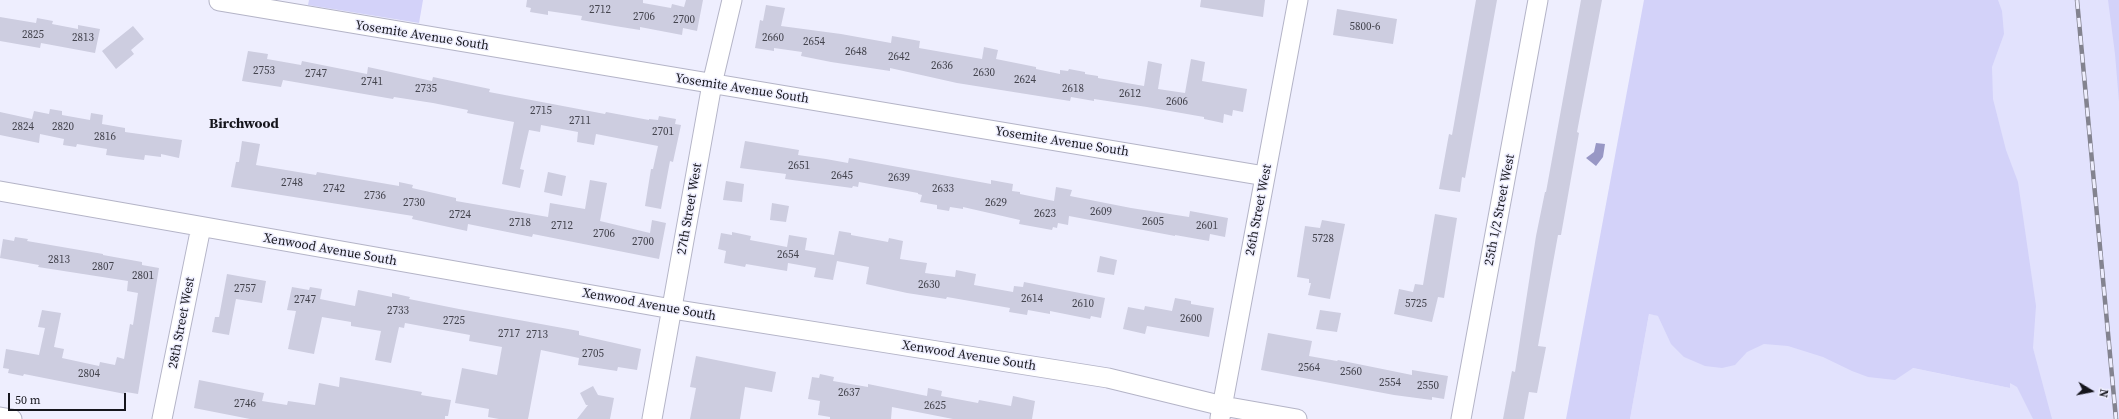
<!DOCTYPE html>
<style>
body{margin:0}
#map{position:relative;width:2119px;height:419px;overflow:hidden;background:#eeeefe;font-family:"Source Serif 4",serif}
canvas{display:block}
.north{position:absolute;left:2071px;top:371px;width:40px;height:40px;-webkit-text-stroke:3px #eeeefe;paint-order:stroke;rotate:100deg;font-size:11px;font-weight:700;line-height:16px;text-align:center;color:#15151c}
.north::after{content:'';display:block;margin:auto;width:14px;height:18px;background:#15151c;clip-path:polygon(50% 0,100% 100%,50% 72%,0 100%)}
.scale{position:absolute;left:8px;top:393px;width:118px;height:18px;box-sizing:border-box;border:2px solid #15151c;border-top:0;padding-left:5px;font-size:12px;line-height:14px;white-space:nowrap;color:#15151c;-webkit-text-stroke:3px #eeeefe;paint-order:stroke}
</style>
<div id="map">
<canvas width="2119" height="419"></canvas>
<div class="north">N</div>
<div class="scale">50 m</div>
</div>
<script>
const g = document.querySelector('canvas').getContext('2d');
g.lineJoin = 'round';
function fillPath(path, color) { g.fillStyle = color; g.fill(path, 'evenodd'); }
const poly = rows => new Path2D(rows.map(r => 'M' + r).join(''));
function strokePath(path, color, width, dash) { g.strokeStyle = color; g.lineWidth = width; g.lineCap = dash ? 'butt' : 'round'; g.setLineDash(dash || []); g.stroke(path); }
function drawText(font, color, halo, rows, align = 'center') {
  g.font = font + ' "Source Serif 4",serif'; g.lineWidth = 3; g.setLineDash([]); g.textBaseline = 'middle'; g.strokeStyle = halo; g.fillStyle = color; for (const [text, x, y, turn = 0] of rows) {
    g.save(); g.translate(x, y); g.rotate((+turn || 0) * Math.PI / 180); g.textAlign = isNaN(turn) ? turn : align; if (halo) g.strokeText(text, 0, 0); g.fillText(text, 0, 0); g.restore();
  }
}
fillPath(poly([
 [1972,0,2119,0,2119,419,1630,419,1649,314,2010,388]
]), '#e2e2fd');
fillPath(poly([
 [309,0,423,0,419,23,308,5],
 [1644,0,1998,0,2002,11,2004,34,1992,67,1993,99,2006,150,2018,182,2036,306,2033,348,2052,419,2033,419,2017,387,2010,383,2010,388,1913,368,1895,380,1868,377,1852,371,1823,357,1788,346,1764,344,1747,352,1735,365,1722,368,1705,366,1684,357,1671,344,1658,316,1649,314,1630,419,1566,419],
 [2108,0,2119,0,2119,102,2115,54]
]), '#d3d2f9');
fillPath(poly([
 [1596,143,1605,144,1603,157,1596,166,1586,158,1594,152]
]), '#9897c5');
fillPath(poly([
 [527,0,643,0,643,3,671,8,672,4,684,7,686,0,703,0,697,31,683,28,682,35,640,27,640,30,615,26,581,20,582,16,548,11,548,15,530,12,531,8,526,7],
 [1201,0,1265,0,1263,17,1200,7],
 [1476,0,1497,0,1465,178,1462,177,1460,192,1439,189,1449,134,1452,135],
 [1581,0,1602,0,1577,132,1579,133,1561,235,1558,235,1538,346,1546,347,1537,393,1529,392,1524,419,1503,419,1512,371,1515,372,1536,236,1545,192,1546,192],
 [766,5,785,8,781,26,841,34,891,43,892,36,920,41,919,48,982,59,984,47,998,50,996,59,1036,67,1036,69,1060,74,1060,70,1068,71,1069,69,1085,72,1085,74,1098,76,1098,78,1144,86,1148,61,1162,64,1158,89,1185,93,1191,59,1205,62,1202,81,1247,89,1243,112,1233,110,1232,116,1224,114,1223,123,1204,119,1204,117,1147,107,1094,99,1094,101,1071,97,1070,101,957,83,890,68,890,71,831,62,801,56,802,52,774,48,774,51,755,48,760,20,763,21],
 [1337,9,1397,19,1393,44,1333,35],
 [0,17,36,23,37,18,53,21,52,24,78,29,78,25,100,29,95,53,41,43,40,48,0,41],
 [133,26,144,39,131,50,134,54,116,69,102,51],
 [248,51,268,54,267,59,301,65,302,61,367,74,368,67,432,81,433,77,490,89,489,92,605,114,606,112,649,120,649,119,658,120,659,116,676,119,675,124,681,125,673,162,670,161,661,209,645,206,651,169,653,169,658,146,596,134,594,145,577,142,578,132,541,125,540,132,529,130,520,169,524,170,520,188,502,184,514,122,467,113,468,110,433,103,394,97,393,99,283,80,281,87,242,81],
 [50,109,62,111,62,115,90,120,91,113,103,115,102,124,125,128,125,132,182,140,179,158,161,154,161,157,145,155,144,160,120,157,106,155,107,149,77,144,76,147,63,145,64,139,40,134,39,143,0,135,0,112,32,119,34,111,49,114],
 [242,141,260,144,256,165,316,175,317,172,399,186,399,182,413,185,412,188,456,198,456,201,548,217,550,203,585,209,590,180,607,183,600,221,650,233,652,220,666,223,659,259,533,234,532,237,468,224,467,231,412,219,413,216,231,187,236,162,239,162],
 [745,141,799,150,798,155,826,159,848,163,849,158,991,184,991,180,1013,184,1012,191,1020,192,1020,194,1054,201,1056,187,1072,190,1070,196,1131,208,1189,217,1190,211,1228,218,1225,237,1210,234,1209,241,1175,235,1175,236,1069,216,1068,225,1058,223,1057,228,1053,227,1052,230,1019,224,1020,220,963,207,963,209,950,207,949,211,937,209,937,205,920,202,922,195,918,194,918,193,859,182,858,187,853,186,852,188,837,186,785,179,786,174,740,168],
 [548,172,566,176,562,196,544,192],
 [726,181,744,184,742,202,723,200],
 [772,203,789,206,786,222,770,220],
 [1435,214,1457,218,1444,298,1438,297,1432,322,1394,314,1399,289,1413,292,1415,284,1423,285],
 [1322,220,1345,224,1330,299,1308,295,1311,283,1309,283,1309,279,1297,277,1305,226,1320,228],
 [839,231,851,233,851,235,888,242,889,238,903,241,900,259,927,263,925,273,955,277,956,270,976,274,974,285,1013,292,1014,286,1023,287,1024,282,1105,298,1101,318,1091,316,1090,319,1050,311,1050,314,1028,310,1027,315,1009,312,1010,308,947,297,946,299,907,293,866,284,869,267,837,261,833,280,814,277,816,268,788,263,787,271,746,264,745,267,724,263,726,251,718,249,721,233,732,235,732,232,751,236,750,240,787,247,789,235,807,238,805,250,834,255],
 [15,237,28,239,27,241,103,254,103,255,142,262,142,265,159,268,138,394,126,392,125,394,24,374,23,376,8,373,9,369,3,368,6,349,39,355,45,328,38,327,42,310,61,313,54,347,64,349,62,358,99,366,100,362,115,365,117,357,124,359,130,324,133,325,138,293,127,291,128,281,38,267,39,265,0,258,3,239,14,241],
 [1100,256,1117,260,1114,275,1097,272],
 [227,274,266,281,262,303,236,299,229,335,212,332,215,317,219,317],
 [292,287,309,290,310,287,322,289,320,299,355,306,358,290,392,297,392,293,410,297,409,299,459,309,579,331,579,335,641,349,637,370,618,367,617,371,578,365,579,358,541,350,528,419,499,419,488,417,489,409,455,403,462,368,497,375,502,347,469,341,470,335,405,323,404,328,399,327,391,363,375,360,381,331,351,326,351,322,322,317,314,354,288,349,296,311,287,310],
 [1175,298,1191,301,1191,304,1214,308,1209,337,1147,326,1145,334,1123,329,1128,307,1144,310,1145,306,1172,311],
 [1320,310,1341,313,1337,332,1316,329],
 [1268,333,1312,341,1309,356,1337,361,1338,360,1412,375,1412,370,1448,376,1444,399,1432,397,1432,400,1394,395,1261,370],
 [696,356,776,372,772,392,745,387,740,419,690,419,696,388,690,387],
 [820,374,834,377,833,381,868,387,868,384,927,396,928,388,942,391,941,396,978,403,979,400,1011,406,1013,396,1035,401,1032,419,953,419,892,407,891,419,830,419,830,417,818,415,820,401,808,399,812,377,819,378],
 [340,377,422,392,421,395,451,400,448,416,445,416,445,419,250,419,194,408,199,380,264,393,262,401,287,405,288,401,315,405,319,383,339,387],
 [593,386,598,395,614,398,610,419,577,419,588,405,586,405,580,393]
]), '#cdcde0');
const minor = poly([
 [219,1,1265,176],
 [0,191,672,309,1108,378,1223,406,1297,419],
 [0,417,12,419],
 [1220,418,1298,0],
 [162,419,201,227],
 [652,419,712,84,732,0],
 [1461,419,1538,0]
]);
strokePath(minor, '#b4b4c7', 21);
strokePath(minor, '#fff', 19);
const rail = poly([
 [2077,0,2116,419]
]);
strokePath(rail, '#83838f', 4.5);
strokePath(rail, '#eeeefe', 3, [9]);
drawText('11px', '#43434d', null, [
 ["2712",600,10],
 ["2706",644,17],
 ["2700",684,20],
 ["5800-6",1365,27],
 ["2825",33,35],
 ["2813",83,38],
 ["2660",773,38],
 ["2654",814,42],
 ["2648",856,52],
 ["2642",899,57],
 ["2636",942,66],
 ["2753",264,71],
 ["2630",984,73],
 ["2747",316,74],
 ["2624",1025,80],
 ["2741",372,82],
 ["2735",426,89],
 ["2618",1073,89],
 ["2612",1130,94],
 ["2606",1177,102],
 ["2715",541,111],
 ["2711",580,121],
 ["2824",23,127],
 ["2820",63,127],
 ["2701",663,132],
 ["2816",105,137],
 ["2651",799,166],
 ["2645",842,176],
 ["2639",899,178],
 ["2748",292,183],
 ["2742",334,189],
 ["2633",943,189],
 ["2736",375,196],
 ["2730",414,203],
 ["2629",996,203],
 ["2609",1101,212],
 ["2623",1045,214],
 ["2724",460,215],
 ["2605",1153,222],
 ["2718",520,223],
 ["2712",562,226],
 ["2601",1207,226],
 ["2706",604,234],
 ["5728",1323,239],
 ["2700",643,242],
 ["2654",788,255],
 ["2813",59,260],
 ["2807",103,267],
 ["2801",143,276],
 ["2630",929,285],
 ["2757",245,289],
 ["2614",1032,299],
 ["2747",305,300],
 ["2610",1083,304],
 ["5725",1416,304],
 ["2733",398,311],
 ["2600",1191,319],
 ["2725",454,321],
 ["2717",509,334],
 ["2713",537,335],
 ["2705",593,354],
 ["2564",1309,368],
 ["2560",1351,372],
 ["2804",89,374],
 ["2554",1390,383],
 ["2550",1428,386],
 ["2637",849,393],
 ["2746",245,404],
 ["2625",935,406]
]);
drawText('13px', '#15151c', '#eeeefe', [
 ["Yosemite Avenue South",422,36,9],
 ["Yosemite Avenue South",742,89,9],
 ["Yosemite Avenue South",1062,142,9],
 ["27th Street West",690,209,-80],
 ["26th Street West",1259,210,-79],
 ["25th 1/2 Street West",1500,210,-79],
 ["Xenwood Avenue South",330,250,10],
 ["Xenwood Avenue South",649,305,10],
 ["28th Street West",182,323,-79],
 ["Xenwood Avenue South",969,356,9]
]);
drawText('bold 14px', '#15151c', '#eeeefe', [
 ["Birchwood",244,124]
]);
</script>
